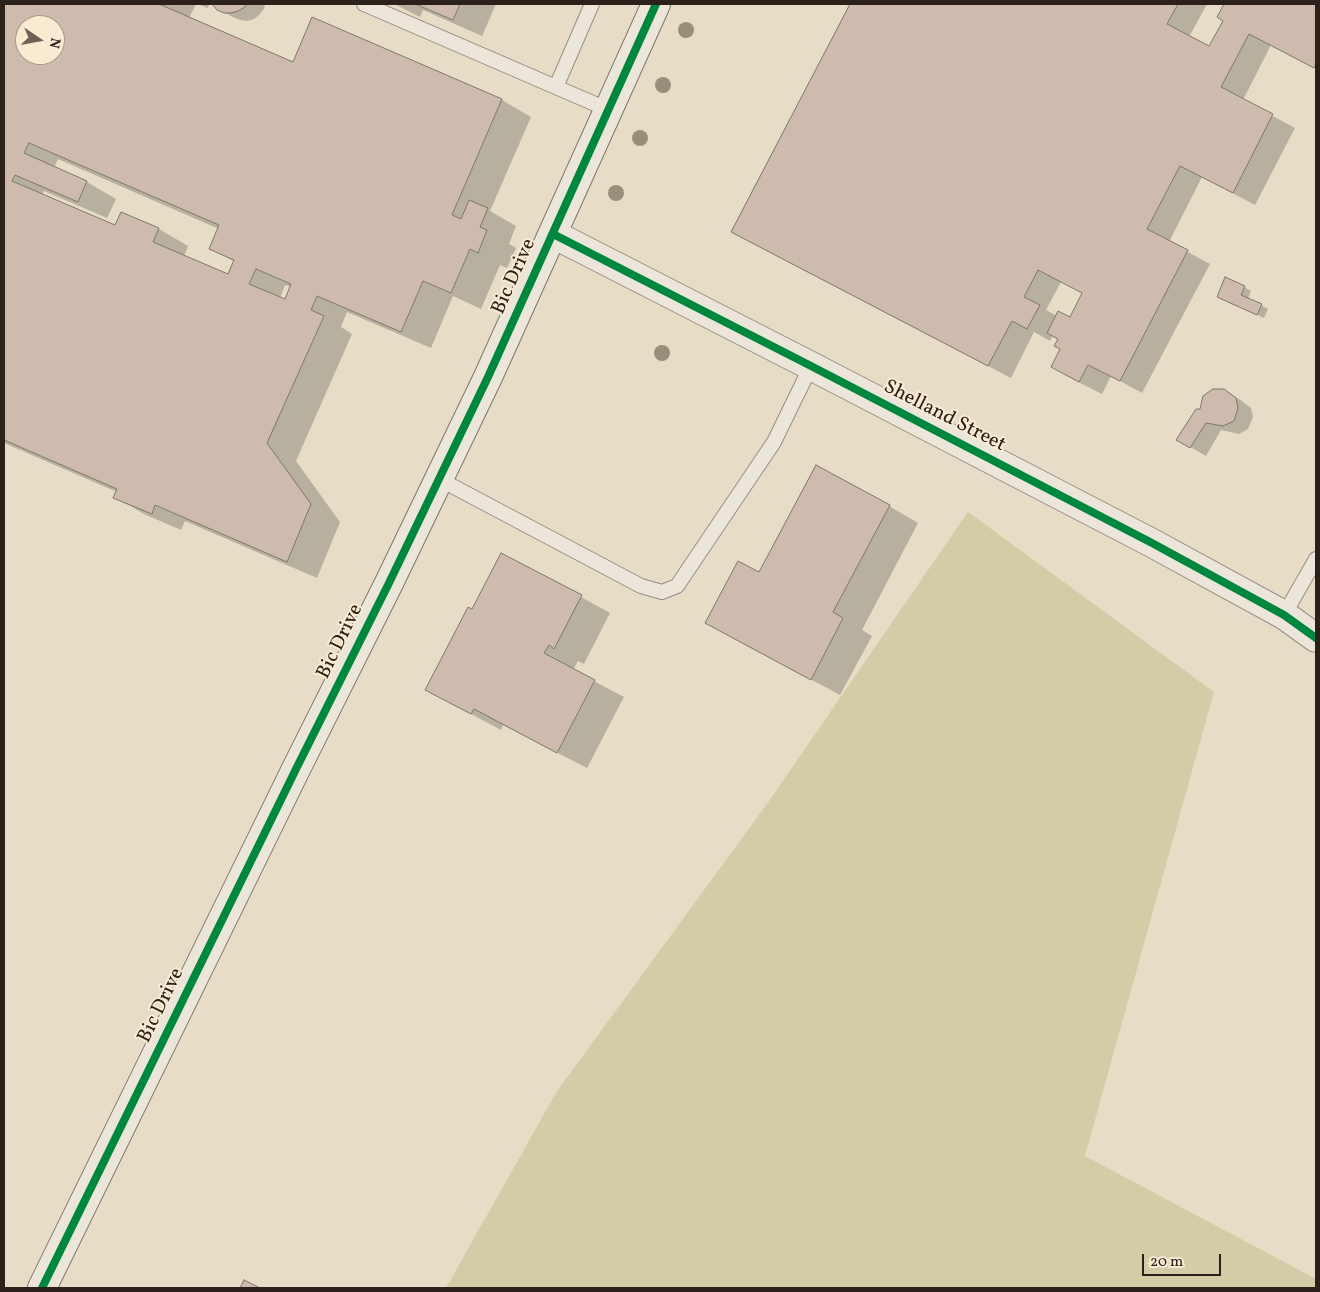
<!DOCTYPE html>
<style>
body{margin:0}
#map{position:relative;width:1320px;height:1292px;overflow:hidden;background:#e7dcc6;font-family:Vollkorn,serif}
canvas{display:block}
.frame{position:absolute;inset:0;border:5px solid #2b201a;pointer-events:none}
.north{position:absolute;left:15px;top:15px;width:50px;height:50px;box-sizing:border-box;background:#f8ebd2;border:1px solid #a69a88;border-radius:50%;rotate:102deg;font-size:14px;font-weight:700;line-height:20px;text-align:center;color:#2b201a}
.north::after{content:'';display:block;margin:auto;width:18px;height:22px;background:#6d6256;clip-path:polygon(50% 0,100% 100%,50% 72%,0 100%)}
.scale{position:absolute;left:1142px;top:1254px;width:79px;height:22px;box-sizing:border-box;border:2px solid #2b201a;border-top:0;padding-left:6px;font-size:15px;line-height:18px;white-space:nowrap;color:#2b201a;-webkit-text-stroke:4px #f8ebd2;paint-order:stroke}
</style>
<div id="map">
<canvas width="1320" height="1292"></canvas>
<div class="frame"></div>
<div class="north">N</div>
<div class="scale">20 m</div>
</div>
<script>
const g = document.querySelector('canvas').getContext('2d');
g.lineJoin = 'round';
function fillPath(path, color) { g.fillStyle = color; g.fill(path, 'evenodd'); }
const poly = rows => new Path2D(rows.map(r => 'M' + r).join(''));
function strokePath(path, color, width, dash) { g.strokeStyle = color; g.lineWidth = width; g.lineCap = dash ? 'butt' : 'round'; g.setLineDash(dash || []); g.stroke(path); }
function drawText(font, color, halo, rows, align = 'center') {
  g.font = font + ' Vollkorn,serif'; g.lineWidth = 4; g.setLineDash([]); g.textBaseline = 'middle'; g.strokeStyle = halo; g.fillStyle = color; for (const [text, x, y, turn = 0] of rows) {
    g.save(); g.translate(x, y); g.rotate((+turn || 0) * Math.PI / 180); g.textAlign = isNaN(turn) ? turn : align; if (halo) g.strokeText(text, 0, 0); g.fillText(text, 0, 0); g.restore();
  }
}
fillPath(poly([
 [968,512,1214,692,1085,1156,1316,1279,1316,1288,446,1288,557,1091,767,804]
]), '#d2cda6');
fillPath(poly([
 [4,4,196,4,189,18,293,63,502,100,531,117,490,211,516,226,509,244,516,248,507,268,500,265,481,309,453,296,431,348,347,312,341,327,352,334,296,461,340,522,317,578,185,521,181,530,144,514,115,497,117,492,4,443],
 [25,25,55,25,55,55,25,55],
 [58,159,219,229,211,249,235,262,229,276,184,256,188,246,159,229,121,213,115,227,42,195,44,191,107,218,116,199,87,182,54,168],
 [285,285,291,287,286,300,280,298],
 [197,4,209,4,208,8],
 [213,4,265,4,264,9,259,15,254,19,247,21,240,20,233,17,218,9],
 [394,4,496,4,482,36,423,10,420,17],
 [851,4,1207,4,1189,37,1210,48,1225,20,1219,17,1226,4,1316,4,1316,69,1271,45,1243,100,1295,128,1255,205,1202,177,1169,242,1210,264,1142,393,1111,376,1102,394,1074,380,1062,349,1059,339,1053,335,1050,341,1034,332,1011,378,755,244,733,231],
 [1061,282,1083,293,1070,318,1057,316,1046,310],
 [1244,287,1251,291,1248,299,1268,309,1264,318,1225,300],
 [1223,390,1239,399,1251,408,1253,417,1248,429,1239,434,1221,430,1206,456,1178,440,1201,411],
 [889,506,918,523,862,630,872,636,840,695,706,623,760,574],
 [501,555,581,597,610,613,584,664,578,661,573,670,624,697,587,768,503,725,501,730,456,706,426,689,473,611]
]), '#0003');
const building = poly([
 [4,4,159,4,293,62,312,17,502,99,452,215,461,219,469,200,488,208,480,227,487,230,478,253,470,249,451,293,423,281,401,332,317,296,311,310,324,316,267,443,311,504,287,562,155,505,152,514,113,498,117,489,4,440,4,4],
 [25,25,55,25,55,55,25,55,25,25],
 [29,143,219,225,209,249,234,260,228,274,153,242,159,228,121,212,115,225,12,181,15,175,78,202,87,181,24,153,29,143],
 [256,269,291,284,285,299,249,284,256,269],
 [212,4,211,4,247,4,245,7,238,11,231,13,224,13,217,10,212,4],
 [415,4,460,4,453,20,415,4],
 [850,4,1178,4,1167,24,1209,46,1223,21,1217,17,1224,4,1316,4,1316,64,1314,68,1249,34,1221,87,1273,114,1233,193,1180,166,1147,229,1188,250,1120,381,1088,365,1079,382,1051,367,1060,349,1054,346,1058,339,1047,333,1058,311,1070,317,1082,293,1038,270,1024,297,1040,305,1027,329,1012,321,988,366,731,232,850,4],
 [1225,277,1245,286,1241,295,1262,304,1257,315,1217,297,1225,277],
 [1213,389,1224,389,1236,398,1238,408,1234,421,1223,426,1206,423,1190,448,1176,440,1196,409,1200,409,1203,396,1213,389],
 [816,465,890,505,833,612,843,618,811,680,705,623,738,561,759,572,816,465],
 [501,553,582,595,554,649,549,645,544,653,595,680,557,753,474,709,471,714,425,690,468,607,472,609,501,553],
 [244,1280,260,1288,240,1288,244,1280]
]);
fillPath(building, '#cebbae');
strokePath(building, '#7c766b', 1);
const lane = poly([
 [364,4,609,110],
 [556,87,592,4],
 [439,479,641,586,662,592,677,586,774,442,811,366],
 [1284,615,1316,559]
]);
const street = poly([
 [553,234,811,366,1152,543,1284,615,1316,638]
]);
const secondary = poly([
 [42,1288,296,769,389,583,488,377,656,4]
]);
strokePath(lane, '#968f82', 16);
strokePath(street, '#968f82', 30);
strokePath(secondary, '#7c766b', 30);
strokePath(lane, '#ebe5da', 14);
strokePath(street, '#ebe5da', 28);
strokePath(secondary, '#ebe5da', 28);
strokePath(poly([
 [553,234,811,366,1152,543,1284,615,1316,638],
 [42,1288,296,769,389,583,488,377,656,4]
]), '#00873e', 8);
g.fillStyle = '#988f7a';
for (const [x, y] of [
 [686,30],
 [663,85],
 [640,138],
 [616,193],
 [662,353]
]) { g.beginPath(); g.arc(x, y, 8, 0, 2 * Math.PI); g.fill(); }
drawText('20px', '#2b201a', '#f8ebd2', [
 ["Bic Drive",515,277,-66],
 ["Shelland Street",944,417,27],
 ["Bic Drive",341,642,-64],
 ["Bic Drive",162,1006,-64]
]);
</script>
